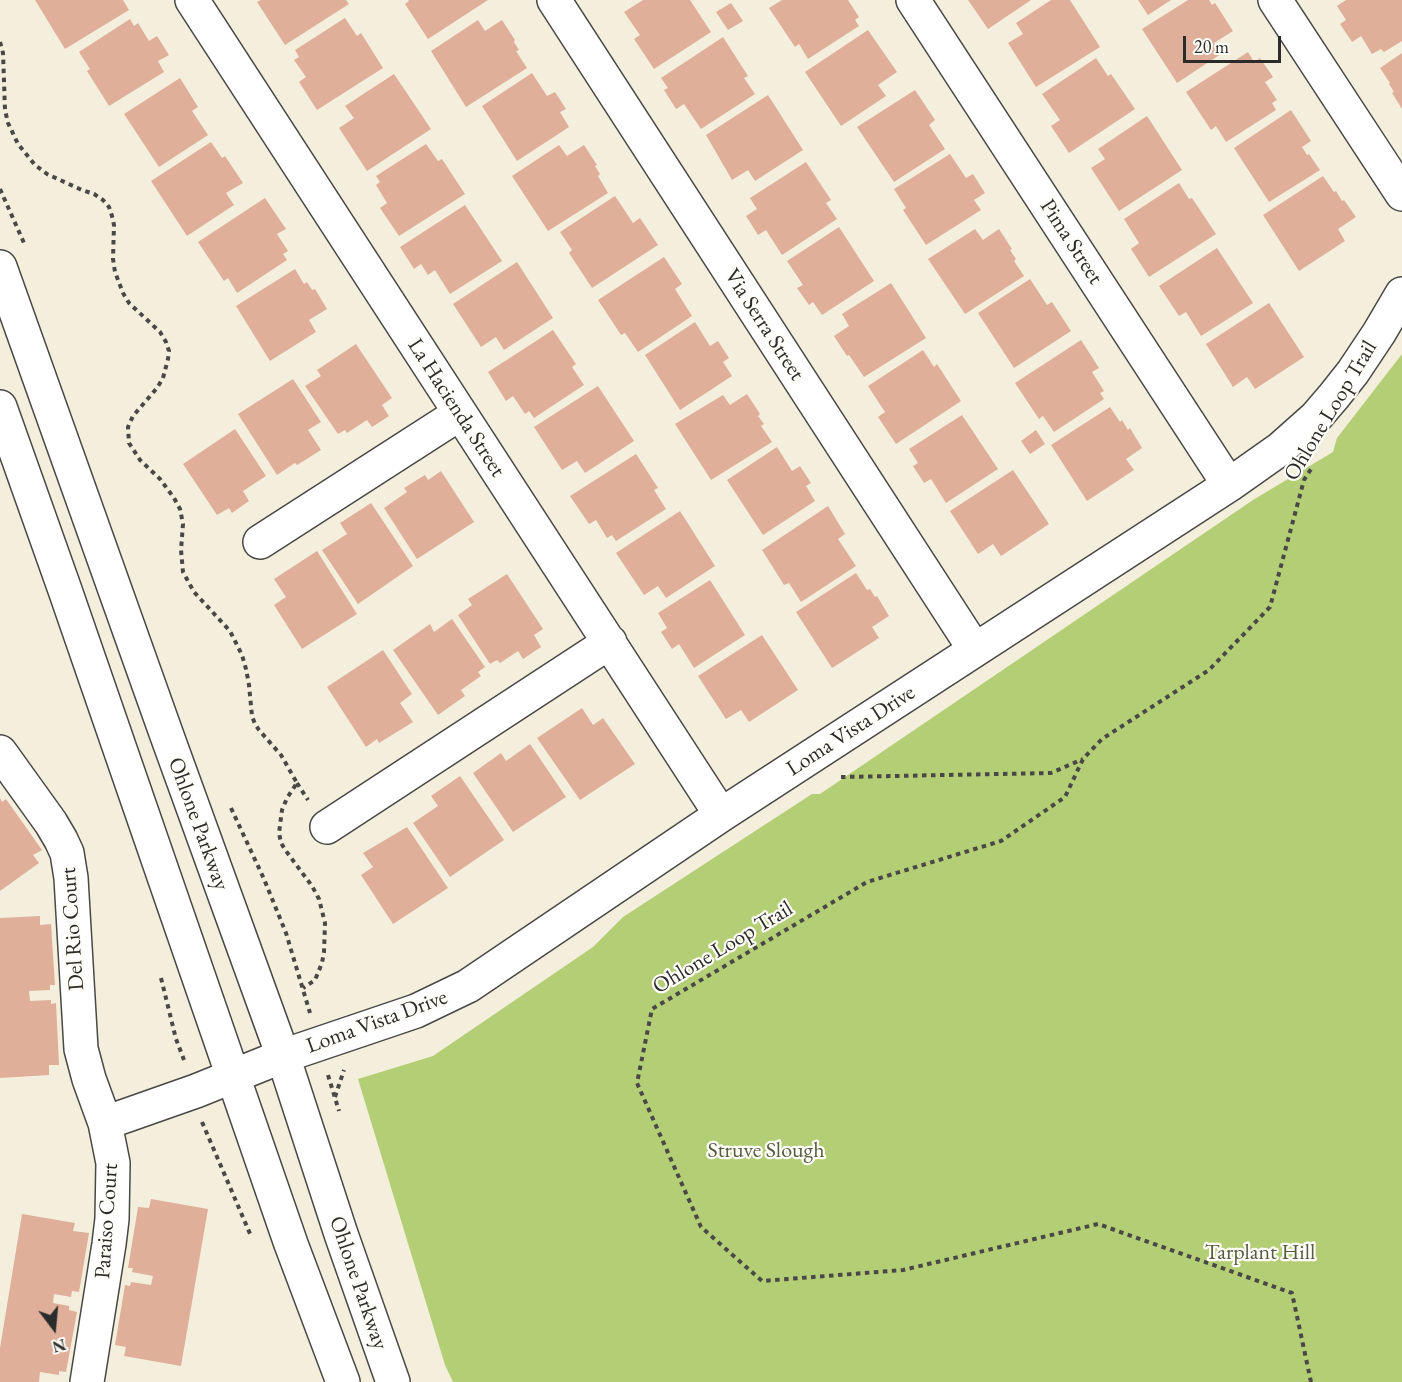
<!DOCTYPE html>
<style>
body{margin:0}
#map{position:relative;width:1402px;height:1382px;overflow:hidden;background:#f3efdc;font-family:"EB Garamond",serif}
canvas{display:block}
.north{position:absolute;left:24px;top:1298px;width:60px;height:60px;-webkit-text-stroke:4px #fdfcf7;paint-order:stroke;rotate:164deg;font-size:16px;font-weight:700;line-height:24px;text-align:center;color:#2b2b2b}
.north::after{content:'';display:block;margin:auto;width:21px;height:27px;background:#2b2b2b;clip-path:polygon(50% 0,100% 100%,50% 72%,0 100%)}
.scale{position:absolute;left:1183px;top:36px;width:98px;height:27px;box-sizing:border-box;border:3px solid #2b2b2b;border-top:0;padding-left:8px;font-size:18px;line-height:21px;white-space:nowrap;color:#2b2b2b;-webkit-text-stroke:4px #fdfcf7;paint-order:stroke}
</style>
<div id="map">
<canvas width="1402" height="1382"></canvas>
<div class="north">N</div>
<div class="scale">20 m</div>
</div>
<script>
const g = document.querySelector('canvas').getContext('2d');
g.lineJoin = 'round';
function fillPath(path, color) { g.fillStyle = color; g.fill(path, 'evenodd'); }
const poly = rows => new Path2D(rows.map(r => 'M' + r).join(''));
function strokePath(path, color, width, dash) { g.strokeStyle = color; g.lineWidth = width; g.lineCap = dash ? 'butt' : 'round'; g.setLineDash(dash || []); g.stroke(path); }
function drawText(font, color, halo, rows, align = 'center') {
  g.font = font + ' "EB Garamond",serif'; g.lineWidth = 4.5; g.setLineDash([]); g.textBaseline = 'middle'; g.strokeStyle = halo; g.fillStyle = color; for (const [text, x, y, turn = 0] of rows) {
    g.save(); g.translate(x, y); g.rotate((+turn || 0) * Math.PI / 180); g.textAlign = isNaN(turn) ? turn : align; if (halo) g.strokeText(text, 0, 0); g.fillText(text, 0, 0); g.restore();
  }
}
fillPath(poly([
 [1402,354,1402,1382,453,1382,445,1365,358,1079,433,1056,593,947,623,917,812,794,820,794,1253,500,1333,452,1337,438]
]), '#b3ce74');
fillPath(poly([
 [35,0,123,0,129,10,65,49],
 [261,0,346,0,349,4,285,45,257,2],
 [408,0,488,0,428,39,405,4,409,1],
 [643,0,690,0,711,32,654,69,634,39,640,35,624,12],
 [782,0,848,0,859,17,855,20,859,26,808,59,799,44,795,47,769,8],
 [968,0,1031,0,988,29],
 [1051,0,1070,0,1100,47,1036,87,1008,43,1023,34,1016,23],
 [1138,0,1171,0,1148,15],
 [1188,0,1209,0,1212,5,1215,3,1233,31,1214,43,1221,54,1177,83,1142,29],
 [1346,0,1402,0,1402,41,1384,52,1381,49,1372,54,1361,36,1352,42,1340,24,1346,20,1337,6],
 [731,3,743,21,728,30,716,12],
 [345,18,357,36,361,33,383,68,317,110,299,82,306,77,294,60,299,57,295,50],
 [130,19,134,26,138,23,149,41,157,36,169,55,158,61,164,72,109,106,87,71,90,69,79,52],
 [478,20,485,31,502,20,515,40,514,42,519,50,516,51,527,68,466,107,431,51],
 [868,30,897,72,878,85,886,96,841,126,805,72],
 [723,37,748,76,744,78,755,94,701,129,684,104,676,109,664,90,668,88,661,78],
 [1248,52,1254,62,1260,58,1273,77,1265,82,1277,100,1272,103,1276,110,1226,142,1216,126,1211,130,1186,92],
 [1402,53,1402,109,1392,93,1394,92,1389,84,1390,83,1380,68],
 [1096,58,1108,76,1111,74,1135,109,1069,153,1051,126,1060,120,1042,94],
 [532,73,547,96,555,92,566,109,560,112,569,127,517,161,482,106],
 [394,74,431,129,367,171,339,128,354,118,345,106],
 [180,78,198,107,192,111,208,135,159,167,124,114],
 [915,90,935,120,929,125,945,149,894,182,857,127],
 [768,95,803,150,755,181,748,170,732,180,706,135],
 [1291,110,1311,141,1302,147,1307,155,1309,154,1320,170,1269,202,1234,148],
 [1147,116,1182,170,1119,211,1091,168,1105,159,1098,149],
 [211,142,222,158,225,156,243,183,226,193,234,205,187,236,151,181],
 [426,144,438,161,442,159,465,194,399,236,380,208,387,203,376,185,380,182,376,176],
 [559,145,567,156,584,145,597,165,595,166,600,174,598,176,608,193,548,231,512,176],
 [950,154,966,178,973,174,985,193,974,200,981,210,926,245,903,210,906,208,894,189],
 [806,162,831,200,826,203,837,219,782,255,766,230,758,235,746,216,757,209,750,198],
 [1323,176,1334,192,1336,191,1342,201,1344,200,1356,217,1338,229,1345,241,1299,271,1263,215],
 [1179,183,1189,199,1192,198,1216,234,1149,277,1131,249,1139,243,1124,219],
 [615,196,633,223,640,218,658,245,592,288,569,253,572,250,560,232],
 [265,198,286,229,277,234,288,251,283,254,287,260,237,293,228,278,224,281,198,242],
 [465,205,502,261,450,294,435,270,428,275,421,264,414,269,400,247],
 [839,227,874,281,822,315,813,302,809,305,797,288,803,285,787,261],
 [975,229,983,240,999,229,1012,249,1010,250,1016,259,1014,261,1024,276,965,314,928,259],
 [1217,248,1253,303,1201,336,1186,312,1179,316,1159,286],
 [664,257,682,284,675,289,692,316,638,352,625,333,621,335,598,300],
 [517,262,553,318,504,350,496,337,481,347,453,304],
 [295,269,304,284,307,282,312,290,315,289,327,309,309,320,316,332,270,361,236,306],
 [1030,279,1047,305,1052,302,1071,331,1014,368,978,313],
 [891,283,926,338,864,377,849,355,847,356,834,336,849,326,842,314],
 [1269,303,1304,357,1255,389,1247,377,1233,387,1206,344],
 [695,322,710,346,718,341,729,358,723,362,732,376,680,410,645,355],
 [553,330,576,364,572,367,584,385,534,418,529,411,525,414,513,396,506,401,488,372],
 [1081,340,1099,368,1092,372,1104,391,1100,393,1104,399,1054,432,1043,416,1039,419,1015,383],
 [356,344,392,398,382,405,389,416,372,427,367,420,347,433,345,430,338,434,305,386,321,376,317,370],
 [923,350,934,367,937,364,961,401,896,444,878,417,885,412,868,386],
 [293,379,321,422,308,430,321,450,297,465,295,463,277,475,238,414],
 [598,386,634,441,585,473,577,461,562,470,534,427],
 [747,394,760,414,758,416,764,424,761,426,772,442,711,480,675,424,723,395,730,405],
 [1110,407,1120,422,1122,420,1128,430,1130,428,1142,448,1126,459,1134,470,1087,501,1051,445],
 [962,415,998,469,946,503,931,479,924,483,913,466,918,463,909,449],
 [235,429,266,476,243,491,249,501,232,513,229,508,217,515,183,464],
 [1036,430,1045,444,1030,454,1021,441],
 [777,447,792,471,800,466,811,483,806,486,815,501,763,535,727,480],
 [636,454,658,488,654,490,666,509,616,541,612,535,607,538,596,520,589,524,570,496],
 [1013,470,1049,524,1001,556,993,544,978,554,950,511],
 [441,471,474,522,417,559,384,508,407,492,404,488,425,475,428,480],
 [371,503,413,566,358,604,322,550,347,534,340,523],
 [828,506,845,534,838,539,856,566,801,602,789,583,784,585,762,550],
 [680,511,715,566,666,598,658,586,644,595,616,553],
 [317,551,357,614,302,649,274,605,286,597,274,579],
 [856,573,867,590,870,589,875,597,877,596,889,616,872,627,879,638,832,668,796,612],
 [507,574,543,629,534,635,541,647,523,659,518,651,500,663,497,660,490,664,458,615,472,605,468,599],
 [710,580,745,635,694,668,679,644,672,649,661,632,667,628,658,613],
 [452,619,485,667,478,672,481,676,461,690,465,696,438,715,393,650,430,624,434,632],
 [762,635,798,690,749,722,741,710,726,719,698,676],
 [383,650,412,694,400,703,413,722,379,743,377,739,366,747,327,687],
 [582,708,593,725,603,718,635,764,580,800,537,738],
 [530,744,566,797,513,832,473,773,501,753,506,761],
 [460,776,504,840,450,877,413,823,438,806,431,796],
 [0,798,2,802,6,799,42,850,33,855,39,863,0,891],
 [407,827,448,888,393,924,361,875,373,867,363,853],
 [40,916,40,925,51,924,55,985,50,985,50,990,29,991,30,1001,51,1000,51,1004,56,1003,59,1065,49,1065,49,1075,0,1078,0,918],
 [151,1199,208,1209,181,1366,124,1356,126,1347,115,1345,125,1285,130,1286,131,1282,151,1285,153,1276,132,1272,133,1268,128,1268,138,1207,149,1208],
 [22,1214,75,1223,73,1231,89,1233,79,1292,72,1291,71,1297,54,1294,53,1303,69,1306,69,1310,77,1312,66,1372,59,1371,59,1375,40,1372,39,1382,0,1382,0,1348]
]), '#dfaf9a');
const minor = poly([
 [192,0,721,815],
 [554,0,975,650],
 [913,0,1229,485],
 [1275,0,1402,194],
 [0,267,166,733,283,1056,341,1234,393,1382],
 [0,407,65,590,291,1244,343,1382],
 [260,542,459,414],
 [0,752,51,823,61,840,67,853,71,878,81,1049,89,1079,105,1123],
 [327,827,610,642],
 [87,1382,109,1244,112,1219,113,1163,105,1123,196,1091,283,1056,416,1011,468,986,721,815,1229,485,1280,449,1316,417,1334,396,1353,372,1379,333,1402,294]
]);
strokePath(minor, '#494846', 36);
strokePath(poly([
 [0,42,3,53,5,110,8,123,18,144,35,165,47,174,82,190,94,194,103,200,109,207,112,216,114,225,113,259,115,272,123,293,129,303,160,332,166,342,169,351,168,359,163,378,157,388,133,416,128,427,129,443,140,460,160,479,174,498,180,509,183,524,181,550,183,572,194,592,230,631,242,655,246,669,249,685,252,716,255,724,259,730,281,755,297,783,287,798,282,810,279,833,281,843,286,851,312,886,319,899,325,923,324,952,322,963,315,980,303,988],
 [0,189,24,243],
 [841,777,1051,773,1083,759],
 [297,783,308,800],
 [231,808,264,879,286,933,310,1013],
 [161,978,176,1039,184,1060],
 [328,1075,339,1111],
 [335,1097,344,1070],
 [202,1122,251,1236],
 [1311,1382,1292,1293,1098,1224,903,1270,762,1281,701,1227,637,1083,652,1009,867,882,1001,841,1065,797,1083,759,1102,739,1209,670,1270,607,1304,480,1313,466]
]), '#494846', 4, [4.5, 4.5]);
strokePath(minor, '#fff', 33);
drawText('22px', '#2b2b2b', '#fdfcf7', [
 ["Pima Street",1071,242,57],
 ["Via Serra Street",764,325,57],
 ["La Hacienda Street",456,408,57],
 ["Ohlone Loop Trail",1331,411,-59],
 ["Loma Vista Drive",851,731,-33],
 ["Ohlone Parkway",198,824,70],
 ["Del Rio Court",73,929,-94],
 ["Ohlone Loop Trail",723,948,-31],
 ["Loma Vista Drive",377,1022,-20],
 ["Paraiso Court",107,1221,-86],
 ["Ohlone Parkway",358,1283,71]
]);
drawText('22px', '#545c41', '#fdfcf7', [
 ["Struve Slough",766,1151],
 ["Tarplant Hill",1260,1253]
]);
</script>
